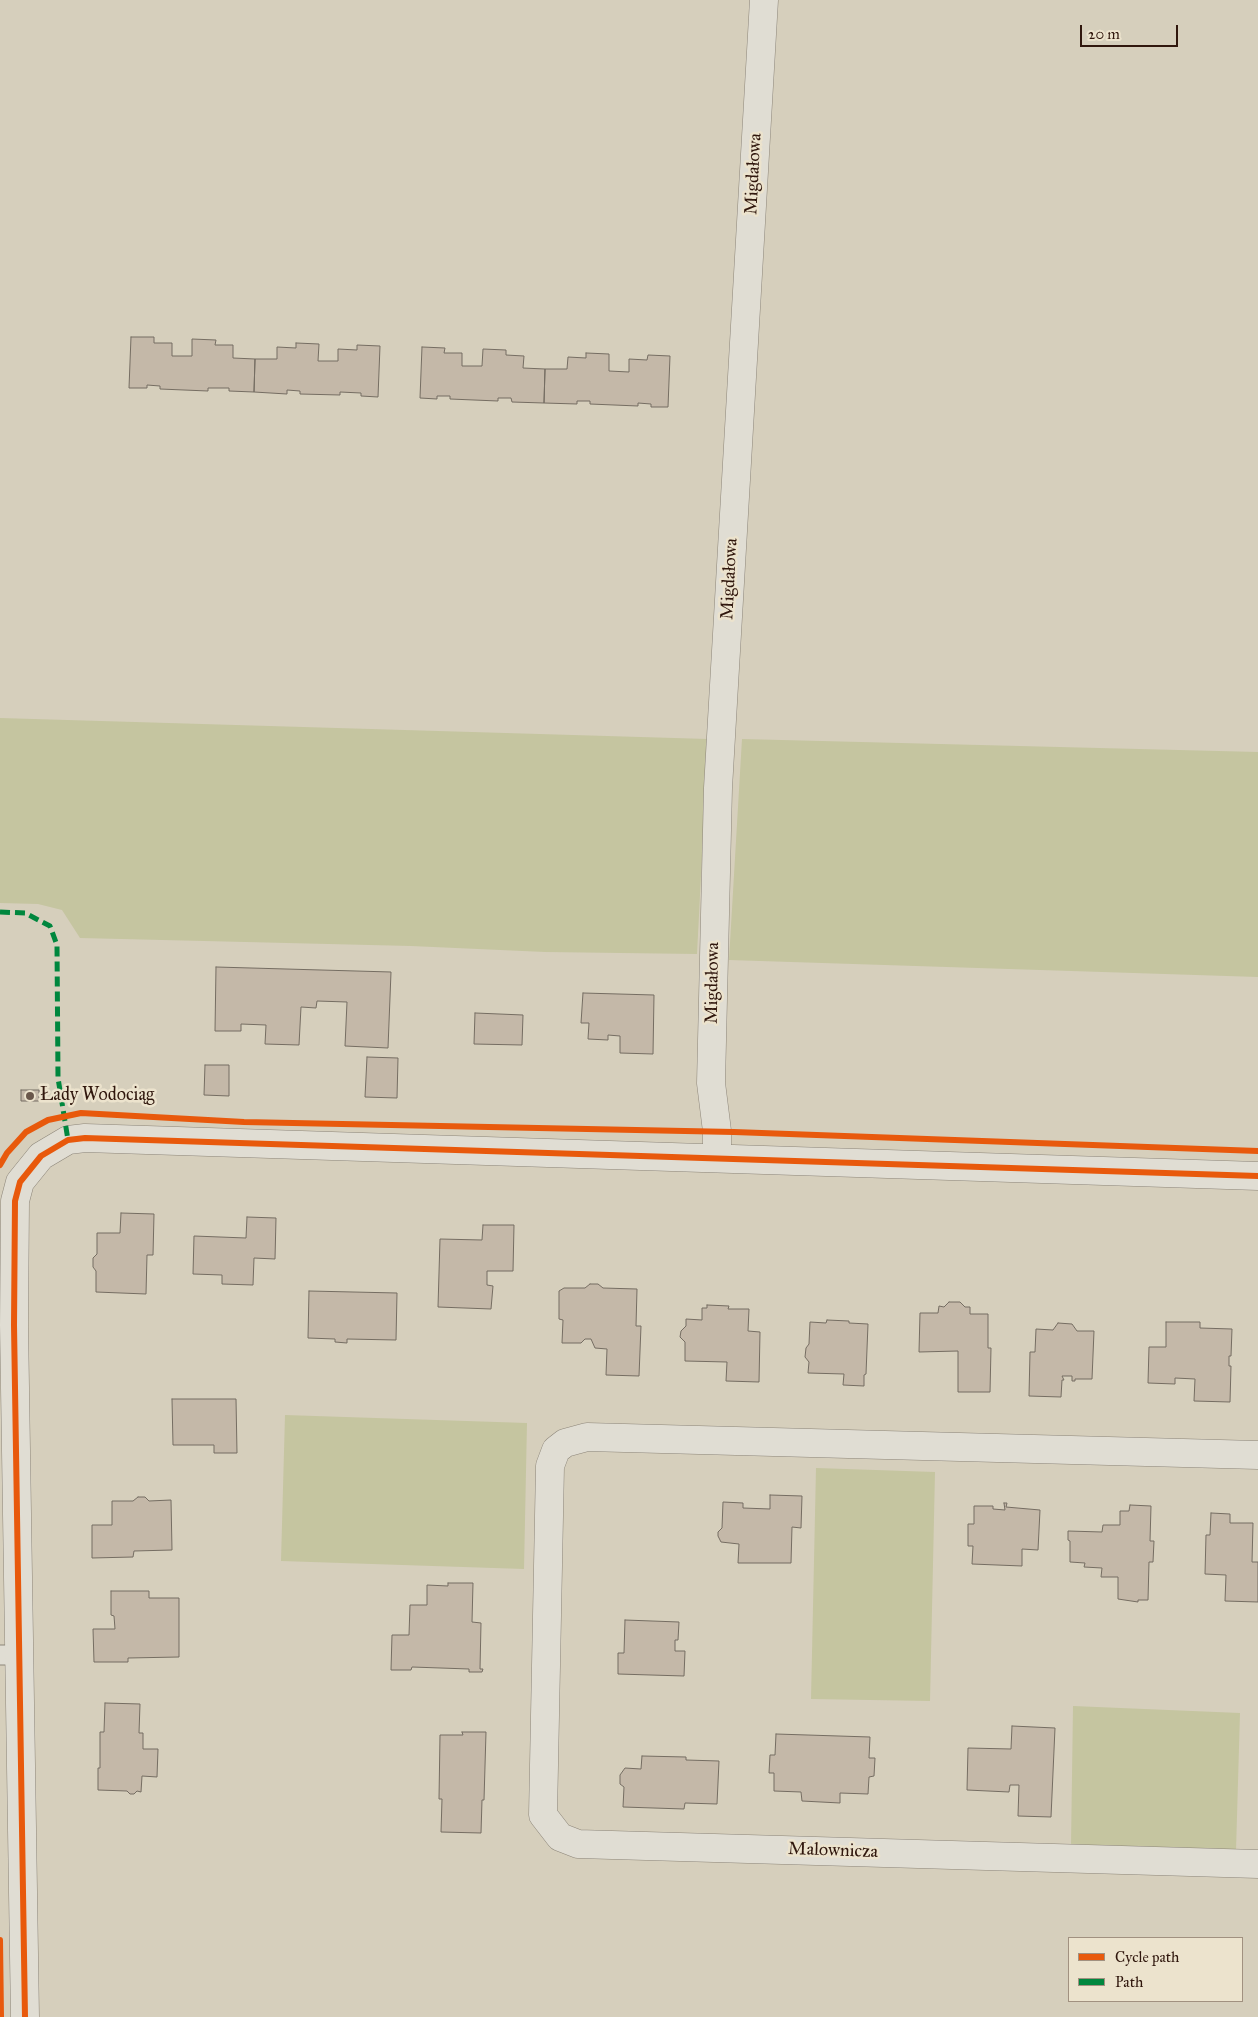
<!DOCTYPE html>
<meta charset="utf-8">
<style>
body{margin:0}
#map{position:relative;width:1258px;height:2017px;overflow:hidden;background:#d6cfbc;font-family:"IM FELL Great Primer",serif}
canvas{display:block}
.legend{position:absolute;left:1068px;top:1937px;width:175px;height:65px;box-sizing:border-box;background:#ece3cd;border:1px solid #a19180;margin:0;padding:6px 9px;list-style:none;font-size:15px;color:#30170d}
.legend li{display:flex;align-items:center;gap:10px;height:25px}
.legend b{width:25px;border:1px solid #a19180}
.scale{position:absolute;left:1080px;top:25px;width:98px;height:22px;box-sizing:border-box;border:2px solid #30170d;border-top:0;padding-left:6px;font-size:15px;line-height:18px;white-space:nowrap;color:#30170d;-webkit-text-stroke:4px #ece3cd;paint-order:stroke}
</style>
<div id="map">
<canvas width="1258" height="2017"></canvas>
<ul class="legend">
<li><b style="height:6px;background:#e8590c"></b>Cycle path</li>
<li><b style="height:6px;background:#00873e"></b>Path</li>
</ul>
<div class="scale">20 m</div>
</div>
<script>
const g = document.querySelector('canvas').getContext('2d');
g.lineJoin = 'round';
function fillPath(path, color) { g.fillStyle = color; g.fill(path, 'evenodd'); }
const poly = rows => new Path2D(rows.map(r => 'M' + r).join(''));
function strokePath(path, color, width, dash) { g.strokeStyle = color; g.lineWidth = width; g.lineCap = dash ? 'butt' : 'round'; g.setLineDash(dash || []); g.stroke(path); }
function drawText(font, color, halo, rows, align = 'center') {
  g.font = font + ' "IM FELL Great Primer",serif'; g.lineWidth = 5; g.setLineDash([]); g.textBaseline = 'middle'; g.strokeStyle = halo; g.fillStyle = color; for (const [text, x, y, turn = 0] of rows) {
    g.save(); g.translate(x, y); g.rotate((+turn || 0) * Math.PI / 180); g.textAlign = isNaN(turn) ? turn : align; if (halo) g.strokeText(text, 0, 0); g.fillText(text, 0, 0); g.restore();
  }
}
fillPath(poly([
 [0,718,708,739,697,954,545,952,411,946,80,938,62,910,38,904,0,903],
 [742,739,1258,752,1258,977,729,960],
 [285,1415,527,1423,524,1569,281,1561],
 [816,1468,935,1472,930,1701,811,1699],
 [1073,1706,1240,1713,1236,1851,1071,1846]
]), '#c5c5a0');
const building = poly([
 [131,337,154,337,154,343,172,343,172,356,192,356,192,339,216,340,215,345,233,345,233,358,255,359,254,392,229,391,229,388,208,388,208,391,160,389,160,386,147,385,147,388,129,388,131,337],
 [296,343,319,344,318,361,338,361,338,349,357,350,357,345,380,346,378,397,361,396,361,393,340,392,340,395,300,394,300,391,287,390,287,394,254,392,255,359,277,359,277,347,296,348,296,343],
 [422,347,445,348,444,353,462,353,462,366,482,366,483,349,506,350,506,355,524,356,523,368,545,369,544,403,512,402,511,398,498,398,498,401,450,399,450,396,437,396,437,399,420,398,422,347],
 [586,353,609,354,609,371,629,372,629,359,647,360,648,355,670,356,668,407,651,407,651,404,638,403,638,406,590,404,590,401,577,401,577,404,544,403,545,369,567,369,568,357,586,358,586,353],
 [216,967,391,972,388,1048,345,1046,347,1002,317,1001,316,1008,301,1007,299,1045,265,1044,266,1025,241,1024,241,1031,215,1031,216,967],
 [583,993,654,995,653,1054,620,1053,620,1036,608,1035,608,1040,588,1039,589,1023,581,1023,583,993],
 [475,1013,523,1015,522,1045,474,1044,475,1013],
 [367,1057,398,1058,397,1098,365,1097,367,1057],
 [205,1065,229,1065,229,1096,204,1095,205,1065],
 [21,1090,39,1090,39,1101,21,1101,21,1090],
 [121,1213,154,1214,153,1255,147,1255,146,1294,96,1292,96,1271,93,1267,93,1258,97,1254,97,1233,120,1233,121,1213],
 [247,1217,276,1218,275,1259,254,1258,253,1285,222,1284,222,1275,193,1274,194,1236,246,1238,247,1217],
 [483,1225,514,1225,513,1271,487,1271,487,1285,493,1286,491,1309,438,1307,440,1239,482,1240,483,1225],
 [590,1284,598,1284,603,1288,637,1289,636,1326,641,1326,639,1376,606,1375,607,1349,595,1348,591,1339,585,1339,581,1343,562,1343,563,1320,559,1319,559,1291,564,1288,585,1288,590,1284],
 [309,1291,397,1293,396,1340,347,1339,347,1343,335,1342,335,1339,308,1338,309,1291],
 [949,1302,960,1302,965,1307,970,1307,970,1314,988,1314,988,1348,991,1348,990,1392,958,1392,958,1351,919,1352,920,1313,938,1313,939,1306,944,1307,949,1302],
 [707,1305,729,1306,728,1309,749,1309,748,1331,760,1332,759,1382,726,1381,727,1362,685,1361,685,1342,680,1337,681,1331,686,1326,686,1319,702,1320,702,1308,707,1308,707,1305],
 [827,1320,849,1321,849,1323,868,1324,866,1374,864,1375,864,1386,843,1385,844,1374,808,1373,809,1362,805,1357,806,1348,809,1344,810,1322,826,1323,827,1320],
 [1166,1322,1200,1322,1200,1328,1232,1329,1231,1356,1229,1356,1229,1366,1231,1366,1230,1402,1194,1401,1195,1379,1175,1378,1175,1384,1148,1383,1149,1347,1166,1347,1166,1322],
 [1058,1323,1072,1324,1077,1331,1094,1331,1092,1379,1075,1379,1075,1381,1072,1381,1072,1376,1062,1376,1064,1380,1062,1380,1061,1397,1029,1396,1030,1352,1035,1352,1036,1329,1053,1330,1058,1323],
 [172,1399,236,1399,237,1453,214,1453,214,1445,173,1445,172,1399],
 [770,1495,802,1496,801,1528,792,1527,791,1563,738,1563,739,1544,721,1542,718,1536,718,1532,722,1528,723,1502,743,1503,743,1508,770,1509,770,1495],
 [138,1497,145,1497,149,1501,171,1500,172,1550,134,1551,133,1557,92,1558,92,1525,112,1525,112,1501,133,1501,138,1497],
 [1004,1503,1007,1503,1006,1507,1040,1510,1038,1550,1022,1549,1022,1566,972,1564,973,1546,968,1546,968,1524,974,1524,974,1506,993,1506,993,1509,1005,1510,1004,1503],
 [1130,1505,1151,1506,1150,1541,1154,1541,1153,1562,1149,1562,1148,1600,1138,1600,1138,1602,1118,1599,1118,1577,1101,1577,1102,1568,1084,1567,1085,1563,1070,1562,1070,1541,1068,1540,1068,1531,1102,1532,1103,1525,1120,1525,1120,1511,1129,1511,1130,1505],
 [1211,1513,1230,1514,1230,1523,1253,1523,1252,1562,1258,1562,1258,1602,1225,1601,1226,1575,1205,1574,1206,1535,1210,1535,1211,1513],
 [448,1583,473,1583,472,1622,481,1623,480,1669,483,1669,482,1672,469,1672,469,1669,412,1667,411,1670,391,1670,392,1635,409,1635,410,1605,427,1605,427,1585,448,1586,448,1583],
 [111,1591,149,1591,149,1598,179,1598,179,1657,128,1658,128,1662,94,1662,93,1629,115,1629,114,1616,111,1615,111,1591],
 [625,1620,679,1622,678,1640,675,1640,675,1651,685,1651,684,1676,618,1674,618,1653,624,1653,625,1620],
 [105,1703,140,1704,139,1733,143,1733,143,1749,158,1749,157,1777,142,1776,141,1792,137,1791,134,1794,130,1794,127,1791,98,1790,98,1768,100,1768,100,1732,104,1732,105,1703],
 [1012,1726,1055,1728,1051,1817,1018,1816,1019,1785,1010,1785,1009,1792,967,1790,968,1748,1011,1749,1012,1726],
 [462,1732,486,1732,484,1800,482,1800,481,1833,441,1832,442,1799,439,1799,440,1735,463,1735,462,1732],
 [776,1734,870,1737,869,1758,875,1758,874,1776,869,1777,868,1794,840,1793,840,1803,802,1801,801,1792,774,1791,774,1773,769,1773,770,1755,775,1755,776,1734],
 [642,1756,686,1757,686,1760,719,1761,717,1804,685,1803,684,1809,623,1807,624,1787,620,1784,620,1775,625,1768,641,1769,642,1756]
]);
fillPath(building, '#c4b8a8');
strokePath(building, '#756d62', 1);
const lane = poly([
 [0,1655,20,1655]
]);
const street = poly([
 [717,1158,717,1131,711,1083,718,788,764,0],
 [1258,1455,587,1437,565,1443,556,1450,550,1466,543,1815,560,1837,578,1844,1258,1864],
 [25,2017,14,1325,15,1201,20,1182,41,1156,68,1140,85,1138,1258,1176]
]);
strokePath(lane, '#8c8579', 21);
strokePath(street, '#8c8579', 29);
strokePath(lane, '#e0ddd3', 19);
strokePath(street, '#e0ddd3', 28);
strokePath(poly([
 [0,912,25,913,50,926,57,945,58,1078,68,1140]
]), '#00873e', 5, [10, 5]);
strokePath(poly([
 [0,1165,7,1153,26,1132,48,1120,81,1113,244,1122,734,1132,1258,1151],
 [0,1940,1,2017],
 [25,2017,14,1325,15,1201,20,1182,41,1156,68,1140,85,1138,1258,1176]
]), '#e8590c', 6);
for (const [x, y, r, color] of [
 [30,1096,5,"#6a574a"]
]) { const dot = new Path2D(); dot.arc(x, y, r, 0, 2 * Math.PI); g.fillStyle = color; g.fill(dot); strokePath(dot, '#ece3cd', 2); }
drawText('18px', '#30170d', '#ece3cd', [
 ["Migdałowa",754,174,-87],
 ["Migdałowa",730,579,-87],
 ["Migdałowa",713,983,-89],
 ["Malownicza",833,1851,2]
]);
drawText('18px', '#30170d', '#ece3cd', [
 ["Łady Wodociąg",40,1096]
], 'left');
</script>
